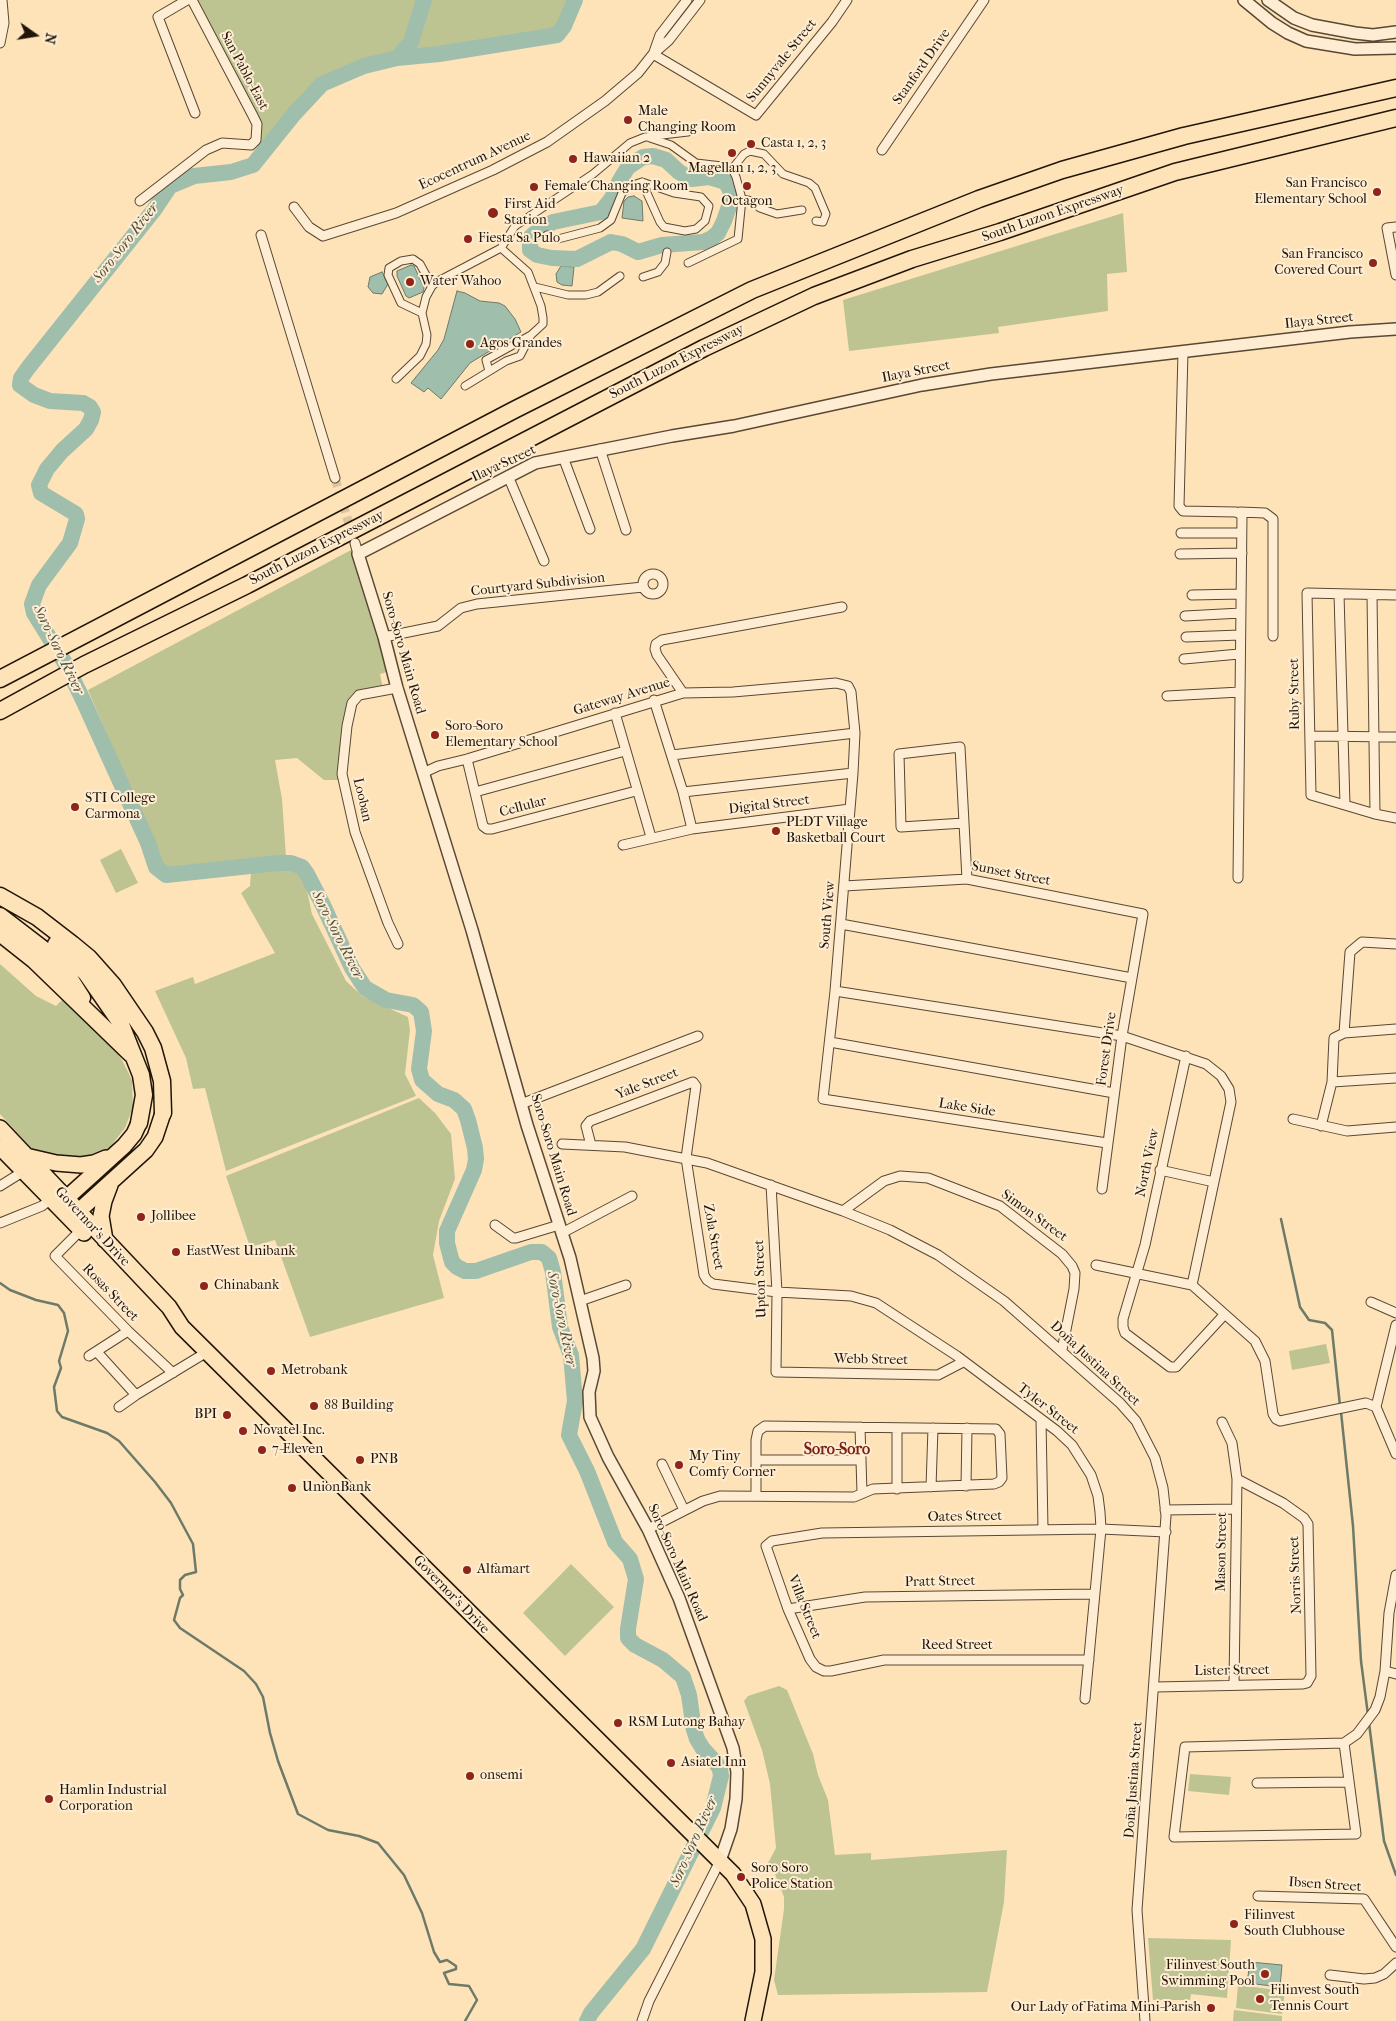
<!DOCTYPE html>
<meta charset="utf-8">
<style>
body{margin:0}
#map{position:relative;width:1396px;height:2021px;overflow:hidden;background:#fee3b9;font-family:"IM FELL French Canon",serif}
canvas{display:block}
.north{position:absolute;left:10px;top:10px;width:50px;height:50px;-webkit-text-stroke:4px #feedd2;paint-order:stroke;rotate:103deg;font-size:14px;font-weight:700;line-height:20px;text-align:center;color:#211508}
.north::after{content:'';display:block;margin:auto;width:18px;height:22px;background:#211508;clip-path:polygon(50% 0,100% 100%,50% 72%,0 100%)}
</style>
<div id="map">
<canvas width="1396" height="2021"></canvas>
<div class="north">N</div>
</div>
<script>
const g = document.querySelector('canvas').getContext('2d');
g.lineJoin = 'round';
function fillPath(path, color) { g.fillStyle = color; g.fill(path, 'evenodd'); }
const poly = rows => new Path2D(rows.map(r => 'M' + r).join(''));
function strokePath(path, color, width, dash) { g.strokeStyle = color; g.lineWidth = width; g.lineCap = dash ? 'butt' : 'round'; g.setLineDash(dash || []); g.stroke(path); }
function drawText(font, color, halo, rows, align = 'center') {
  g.font = font + ' "IM FELL French Canon",serif'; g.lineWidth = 4; g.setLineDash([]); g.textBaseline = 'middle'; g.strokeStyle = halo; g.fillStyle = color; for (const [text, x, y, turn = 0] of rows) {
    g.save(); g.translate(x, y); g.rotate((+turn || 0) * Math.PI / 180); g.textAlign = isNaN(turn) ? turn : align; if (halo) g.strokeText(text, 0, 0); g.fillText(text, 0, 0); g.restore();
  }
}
fillPath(poly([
 [196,0,575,0,564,26,557,35,439,54,397,58,364,66,322,84,294,114,253,165,259,140,260,120],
 [1123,213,1127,272,1107,274,1108,311,998,327,999,333,849,351,843,300],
 [351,550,390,671,380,674,383,689,357,694,339,780,324,780,297,758,275,760,282,799,286,857,178,869,165,869,88,690],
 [121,849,138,883,116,893,100,860],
 [284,869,297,872,306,886,312,914,346,981,362,996,408,1017,410,1030,405,1074,416,1096,226,1171,205,1088,193,1089,186,1058,155,991,193,977,195,984,275,953,241,893,250,886,251,873],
 [0,964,36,996,56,1006,62,1000,108,1038,122,1060,132,1080,133,1107,125,1128,110,1147,92,1158,55,1156,32,1149,0,1114],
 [419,1098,435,1113,451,1134,455,1179,439,1221,433,1255,444,1298,310,1337,275,1240,250,1247,226,1176],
 [1326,1344,1330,1363,1292,1370,1289,1351],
 [571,1564,614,1607,565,1656,523,1613],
 [779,1686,787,1690,813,1754,818,1775,828,1800,835,1855,871,1853,871,1860,1007,1850,1004,1902,987,1992,778,1995,774,1980,784,1909,784,1897,775,1874,767,1865,776,1848,770,1784,762,1750,744,1701,748,1696],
 [1190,1774,1231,1777,1229,1795,1188,1791],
 [1148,1938,1231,1940,1227,1998,1191,1994,1190,2000,1153,2000],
 [1238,1985,1285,1991,1282,2014,1236,2008],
 [1234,2010,1282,2016,1282,2021,1233,2021]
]), '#bdc492');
const water = poly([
 [634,196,642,201,643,221,622,218,624,201,628,197,634,196],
 [411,265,414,266,424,288,423,292,409,298,406,296,397,276,397,271,411,265],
 [561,266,574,267,572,286,562,285,557,282,556,274,561,266],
 [382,272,388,284,382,294,373,293,368,287,370,277,382,272],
 [457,291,465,293,480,301,499,303,505,306,515,319,521,332,470,363,441,399,428,388,424,392,411,383,438,350,444,339,457,291],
 [1250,1962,1282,1965,1280,1987,1247,1983,1250,1962]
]);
fillPath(water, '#a0beac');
strokePath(water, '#6d7a6a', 1);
strokePath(poly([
 [1281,1219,1300,1307,1309,1320,1325,1323,1332,1330,1340,1406],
 [0,1283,10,1290,36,1300,58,1305,64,1313,68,1331,59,1361,61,1368,54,1387,57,1411,62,1417,107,1433,119,1441,155,1482,171,1503,193,1544,196,1572,185,1575,180,1580,180,1589,183,1595,180,1598,174,1620,180,1628,244,1671,256,1684,263,1697,270,1733,278,1761,298,1814,328,1830,359,1836,378,1843,404,1875,422,1913,434,1952,440,1962,447,1960,456,1966,456,1969,444,1973,449,1984,469,1986,477,2000,465,2021],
 [1341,1412,1353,1526,1361,1661,1368,1715],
 [1369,1723,1384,1841,1396,1875]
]), '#6d7a6a', 2.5);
strokePath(poly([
 [575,0,564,26,557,35,439,54,397,58,364,66,322,84,294,114,253,165,231,172,194,176,170,186,154,210,28,368,21,378,20,385,34,395,50,401,83,403,90,407,93,412,91,420,86,429,62,451,47,469,39,485,41,493,76,514,77,519,70,543,39,585,32,604,34,613,65,663,84,702,148,843,156,867,166,875,278,863,291,863,302,867,307,874,323,905,352,968,365,988,386,1000,413,1005,421,1012,424,1031,419,1069,422,1080,438,1094,454,1100,464,1109,468,1120,475,1148,476,1159,474,1170,447,1231,447,1243,452,1262,457,1267,465,1271,476,1271,531,1252,542,1252,549,1258,553,1272,560,1327,571,1355,575,1401,569,1435,587,1471,615,1542,630,1559,636,1579,628,1629,628,1638,635,1645,663,1660,683,1677,689,1695,694,1730,697,1739,703,1749,716,1763,720,1769,721,1776,713,1808,643,1949,591,2013,587,2021],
 [397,58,411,42,424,0],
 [653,156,666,160,679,172,692,179,709,177,726,182,731,193,731,201,724,221,718,233,712,238,703,242,662,245,638,252,622,244,611,242,577,259,552,258,537,255,530,250,530,238,534,234,553,222,601,212,612,198,619,182,628,167,643,157,653,156]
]), '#a0beac', 16);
strokePath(poly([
 [335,478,352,534]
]), '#ddc49e', 9, [9, 4.5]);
const pedestrian = poly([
 [650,138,671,145,696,163,722,166,732,169,736,177,742,199,738,239,688,263],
 [732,169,744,154,750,151,764,154,783,174,809,183,815,188,826,214,823,222,816,221],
 [742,199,752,201,760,208,777,214,802,210],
 [547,235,549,238,558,239,600,228,611,220,622,193,630,186,642,182,674,193,701,197,709,206,705,221,696,229,685,231,664,227,660,222,642,182],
 [643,277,658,272,665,263,667,252],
 [535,287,568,295,586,295,598,292,620,276],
 [422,313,401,303,388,275,389,268,401,261,413,259,420,264,432,286],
 [489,371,486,360,531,335],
 [396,379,420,356,426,344,427,335,422,313,426,297,432,286,438,281,501,248,515,226,593,174,630,143,645,137,688,132],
 [465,386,506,361,520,356,531,335,543,324,543,318,541,306,528,272,501,248]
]);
const minor = poly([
 [187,0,158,17,195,113],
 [0,43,4,23,2,0],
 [654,52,660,35,687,0],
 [653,54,756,115,832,22,847,0],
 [882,150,984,0],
 [140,201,206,150,222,143,251,145,256,140,257,124,252,114,192,0],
 [294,207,309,227,323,236,396,213,493,170,547,142,605,101,638,73,653,54,669,40,700,0],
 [1396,227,1387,228,1396,275],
 [261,235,335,478],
 [1183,352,1179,506,1183,511,1236,512,1242,515,1238,878],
 [600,449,626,530],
 [563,457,590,529],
 [508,476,544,561],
 [1240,512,1265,513,1273,519,1273,636],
 [1181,533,1241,533],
 [355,543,358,554],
 [1180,554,1242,553],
 '643 584a10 10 0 1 1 20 0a10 10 0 1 1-20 0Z',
 [1339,594,1345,805],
 [1192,595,1241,594],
 [1372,595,1375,814],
 [1396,595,1307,593,1311,795,1375,814,1396,818],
 [1185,616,1241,613],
 [384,637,438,626,461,608,477,604,643,587],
 [1186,637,1240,635],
 [1184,659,1239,654],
 [397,688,359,695,352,703,347,726,342,774,355,832,388,923,398,944],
 [683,693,657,655,655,649,656,644,662,640,842,607],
 [1167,696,1240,692],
 [654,700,683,792,692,829],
 [615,713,651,837],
 [1310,736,1396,737],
 [672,755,855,733],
 [467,759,483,826,487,829,492,829,636,791],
 [423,773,438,766,467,759,683,693,733,692,836,683,848,686,851,692,855,733,853,773,835,991,823,1099,1107,1143],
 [475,792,625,751],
 [683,792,853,773],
 [964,823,901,827,899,754,960,747,964,823,967,879],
 [623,845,692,829,850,809],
 [844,886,967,879,1143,914,1122,1036,1102,1189],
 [841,924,1132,978],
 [835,991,1122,1036,1206,1064,1221,1076,1229,1089,1231,1102,1192,1285],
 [1344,1033,1350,952,1362,942,1396,944],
 [830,1042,1114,1093],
 [1186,1056,1145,1245,1123,1319,1123,1327,1125,1333,1170,1367,1176,1367,1224,1315],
 [1332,1082,1396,1078],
 [521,1104,698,1036],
 [1293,1119,1347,1131,1396,1127],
 [1321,1126,1332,1082,1334,1038,1344,1033,1396,1029],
 [562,1144,625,1147,707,1163,843,1211,890,1230,938,1255,1004,1301,1120,1403,1136,1421,1155,1458,1163,1488,1166,1516,1137,1910,1145,2021],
 [591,1145,586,1126,590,1121,693,1082,696,1086,686,1158,704,1275,707,1280,713,1284,777,1292,851,1296,876,1303,957,1356,1057,1431,1072,1445,1091,1475,1098,1496,1100,1512,1101,1529,1085,1699],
 [1160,1170,1214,1182],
 [771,1185,777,1292,776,1372,938,1375,963,1362],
 [0,1186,24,1171],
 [843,1211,884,1181,900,1176,928,1178,1000,1206,1062,1254,1072,1266,1075,1273,1074,1289,1062,1350],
 [0,1223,42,1206,51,1199],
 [495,1225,513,1238,516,1238,559,1225],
 [81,1230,55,1256,128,1331,173,1373],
 [562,1233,632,1196],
 [1096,1265,1192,1285,1255,1341,1265,1361,1273,1414,1276,1419,1280,1421,1366,1403,1376,1407],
 [580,1301,626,1285],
 [1371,1302,1396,1313],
 [1396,1325,1376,1407,1396,1454],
 [97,1352,136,1395],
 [89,1356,128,1331],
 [119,1407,136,1395,207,1352],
 [1041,1419,1043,1529],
 [1222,1422,1232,1443,1237,1479,1234,1684],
 [860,1427,862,1493],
 [756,1460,861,1460],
 [662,1464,684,1510],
 [966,1486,967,1428],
 [931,1487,933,1428],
 [897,1489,897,1428],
 [1165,1510,1236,1509],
 [648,1529,703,1501,720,1496,854,1497,873,1489,994,1484,999,1482,1002,1478,1000,1434,996,1429,765,1426,758,1431,756,1440,756,1496],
 [788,1609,865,1597,1094,1594],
 [1089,1660,884,1660,831,1671,824,1671,816,1667,810,1659,788,1609,766,1546,772,1541,822,1533,1101,1529,1166,1532],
 [1385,1671,1396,1674],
 [1155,1687,1303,1684,1307,1683,1311,1676,1308,1524,1304,1518,1283,1503,1237,1479],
 [1344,1743,1356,1834,1174,1837,1185,1747,1344,1743,1357,1734,1375,1710,1380,1697,1385,1671,1389,1613,1396,1575],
 [1257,1783,1349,1782],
 [1258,1896,1364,1899,1396,1947],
 [1330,1975,1364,1979,1375,1978,1384,1974,1396,1963],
 [642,2021,649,2001,720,1861]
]);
const tertiary = poly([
 [1244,0,1272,23,1288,33,1306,41,1355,49,1396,48],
 [1268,0,1294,18,1312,25,1355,33,1373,35,1396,32],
 [720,1861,731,1829,736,1799,737,1772,733,1748,679,1598,648,1529,608,1457,590,1417,589,1392,594,1371,593,1358,570,1258,527,1125,472,930,397,688,384,637,358,554,535,463,672,436,734,426,922,385,991,374,1350,332,1396,329]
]);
const trunk = poly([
 [0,1128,169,1307,182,1327,733,1874,753,1904,763,1939,763,1972,753,2021],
 [0,1147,84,1233],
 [26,1156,56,1163,81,1165,94,1163,106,1158],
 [59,1205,124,1146,134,1134,139,1123],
 [71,1218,146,1150,155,1137,163,1113],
 [105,1240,101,1216,104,1201,110,1185]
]);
const motorway = poly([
 [0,679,514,410,752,290,979,199,1062,170,1184,136,1396,88],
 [0,711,84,665,247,585,704,348,814,296,912,259,1000,232,1175,172,1396,118],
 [0,896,37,917,72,944,89,958,113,985,145,1032,153,1048,162,1081,163,1113],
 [0,916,43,949,63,968,82,998],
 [0,933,34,960,131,1054],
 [56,944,86,973,120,1022,141,1075,144,1095,139,1123]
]);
strokePath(pedestrian, '#584834', 9);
strokePath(minor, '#584834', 11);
strokePath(tertiary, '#584834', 14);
strokePath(trunk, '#211508', 18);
strokePath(motorway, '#211508', 19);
strokePath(pedestrian, '#feedd2', 7);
strokePath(minor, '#feedd2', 9);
strokePath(tertiary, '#feedd2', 11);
strokePath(trunk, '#fee3b9', 15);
strokePath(motorway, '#fee3b9', 16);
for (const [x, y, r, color] of [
 [628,120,5,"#8f2418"],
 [751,144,5,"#8f2418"],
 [732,153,5,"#8f2418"],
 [573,159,5,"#8f2418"],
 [747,186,5,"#8f2418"],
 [534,187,5,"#8f2418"],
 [1377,192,5,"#8f2418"],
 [493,213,6,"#8f2418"],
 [468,239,5,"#8f2418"],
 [1373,263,5,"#8f2418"],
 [410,282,5,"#8f2418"],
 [470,344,5,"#8f2418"],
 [435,735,5,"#8f2418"],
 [75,807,5,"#8f2418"],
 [776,831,5,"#8f2418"],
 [141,1217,5,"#8f2418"],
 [176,1252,5,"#8f2418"],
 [204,1286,5,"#8f2418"],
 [271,1371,5,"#8f2418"],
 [314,1406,5,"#8f2418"],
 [227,1415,5,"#8f2418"],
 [243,1431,5,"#8f2418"],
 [262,1450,5,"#8f2418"],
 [360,1460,5,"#8f2418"],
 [679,1465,5,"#8f2418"],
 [292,1488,5,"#8f2418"],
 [467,1570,5,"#8f2418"],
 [618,1723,5,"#8f2418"],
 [671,1763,5,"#8f2418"],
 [470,1776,5,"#8f2418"],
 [49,1799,5,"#8f2418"],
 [741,1877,5,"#8f2418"],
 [1234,1924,5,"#8f2418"],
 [1265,1974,5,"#8f2418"],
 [1260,1999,5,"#8f2418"],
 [1211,2008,5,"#8f2418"]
]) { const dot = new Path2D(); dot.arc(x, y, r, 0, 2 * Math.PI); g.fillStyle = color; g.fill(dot); strokePath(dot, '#feedd2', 2); }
drawText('14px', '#211508', '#feedd2', [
 ["Sunnyvale Street",782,61,-51],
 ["Stanford Drive",922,67,-55],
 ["San Pablo-East",244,71,62],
 ["Ecocentrum Avenue",475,161,-25],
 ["South Luzon Expressway",1053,214,-19],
 ["Ilaya Street",1319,321,-6],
 ["South Luzon Expressway",677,362,-27],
 ["Ilaya Street",916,372,-11],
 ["Ilaya Street",504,464,-25],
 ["South Luzon Expressway",317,548,-27],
 ["Courtyard Subdivision",538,585,-6],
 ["Soro-Soro Main Road",403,653,74],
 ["Ruby Street",1295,694,-91],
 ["Gateway Avenue",622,697,-17],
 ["Looban",362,800,77],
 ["Digital Street",769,805,-7],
 ["Cellular",523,807,-15],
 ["Sunset Street",1011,874,11],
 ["South View",828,915,-85],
 ["Forest Drive",1107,1049,-82],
 ["Yale Street",647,1084,-21],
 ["Lake Side",967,1108,9],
 ["Soro-Soro Main Road",553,1155,73],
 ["North View",1148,1163,-78],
 ["Simon Street",1034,1216,36],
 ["Governor's Drive",92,1227,47],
 ["Zola Street",713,1237,80],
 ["Upton Street",761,1279,-92],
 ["Rosas Street",110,1293,46],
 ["Webb Street",871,1360,1],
 ["Doña Justina Street",1095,1364,43],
 ["Tyler Street",1048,1409,38],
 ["Oates Street",965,1517,-1],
 ["Mason Street",1222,1552,-89],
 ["Soro-Soro Main Road",677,1563,66],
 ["Norris Street",1296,1575,-92],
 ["Pratt Street",940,1582,-1],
 ["Governor's Drive",451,1595,46],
 ["Villa Street",804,1607,68],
 ["Reed Street",957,1646],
 ["Lister Street",1232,1671,-1],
 ["Doña Justina Street",1134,1780,-86],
 ["Ibsen Street",1325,1885,4]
]);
drawText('14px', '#211508', '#feedd2', [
 ["Male",638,112],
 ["Changing Room",638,128],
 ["Casta 1, 2, 3",761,144],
 ["Hawaiian 2",583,159],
 ["Magellan 1, 2, 3",732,169,"center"],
 ["San Francisco",1367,184,"right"],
 ["Elementary School",1367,200,"right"],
 ["Female Changing Room",544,187],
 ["Octagon",747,202,"center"],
 ["First Aid",504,205],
 ["Station",504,221],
 ["Fiesta Sa Pulo",478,239],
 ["San Francisco",1363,255,"right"],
 ["Covered Court",1363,271,"right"],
 ["Water Wahoo",420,282],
 ["Agos Grandes",480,344],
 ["Soro-Soro",445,727],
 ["Elementary School",445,743],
 ["STI College",85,799],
 ["Carmona",85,815],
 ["PLDT Village",786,823],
 ["Basketball Court",786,839],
 ["Jollibee",151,1217],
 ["EastWest Unibank",186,1252],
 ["Chinabank",214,1286],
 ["Metrobank",281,1371],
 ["88 Building",324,1406],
 ["BPI",217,1415,"right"],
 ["Novatel Inc.",253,1431],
 ["7-Eleven",272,1450],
 ["My Tiny",689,1457],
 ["Comfy Corner",689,1473],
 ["PNB",370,1460],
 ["UnionBank",302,1488],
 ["Alfamart",477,1570],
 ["RSM Lutong Bahay",628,1723],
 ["Asiatel Inn",681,1763],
 ["onsemi",480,1776],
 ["Hamlin Industrial",59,1791],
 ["Corporation",59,1807],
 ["Soro Soro",751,1869],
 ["Police Station",751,1885],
 ["Filinvest",1244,1916],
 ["South Clubhouse",1244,1932],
 ["Filinvest South",1255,1966,"right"],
 ["Swimming Pool",1255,1982,"right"],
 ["Filinvest South",1270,1991],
 ["Tennis Court",1270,2007],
 ["Our Lady of Fatima Mini-Parish",1201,2008,"right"]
], 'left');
drawText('italic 15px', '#4d5041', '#feedd2', [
 ["Soro-Soro River",126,243,-52],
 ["Soro-Soro River",58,650,64],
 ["Soro-Soro River",337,935,63],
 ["Soro-Soro River",561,1319,78],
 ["Soro-Soro River",694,1842,-66]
]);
drawText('bold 16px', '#7a1f14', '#feedd2', [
 ["Soro-Soro",837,1450]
]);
</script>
